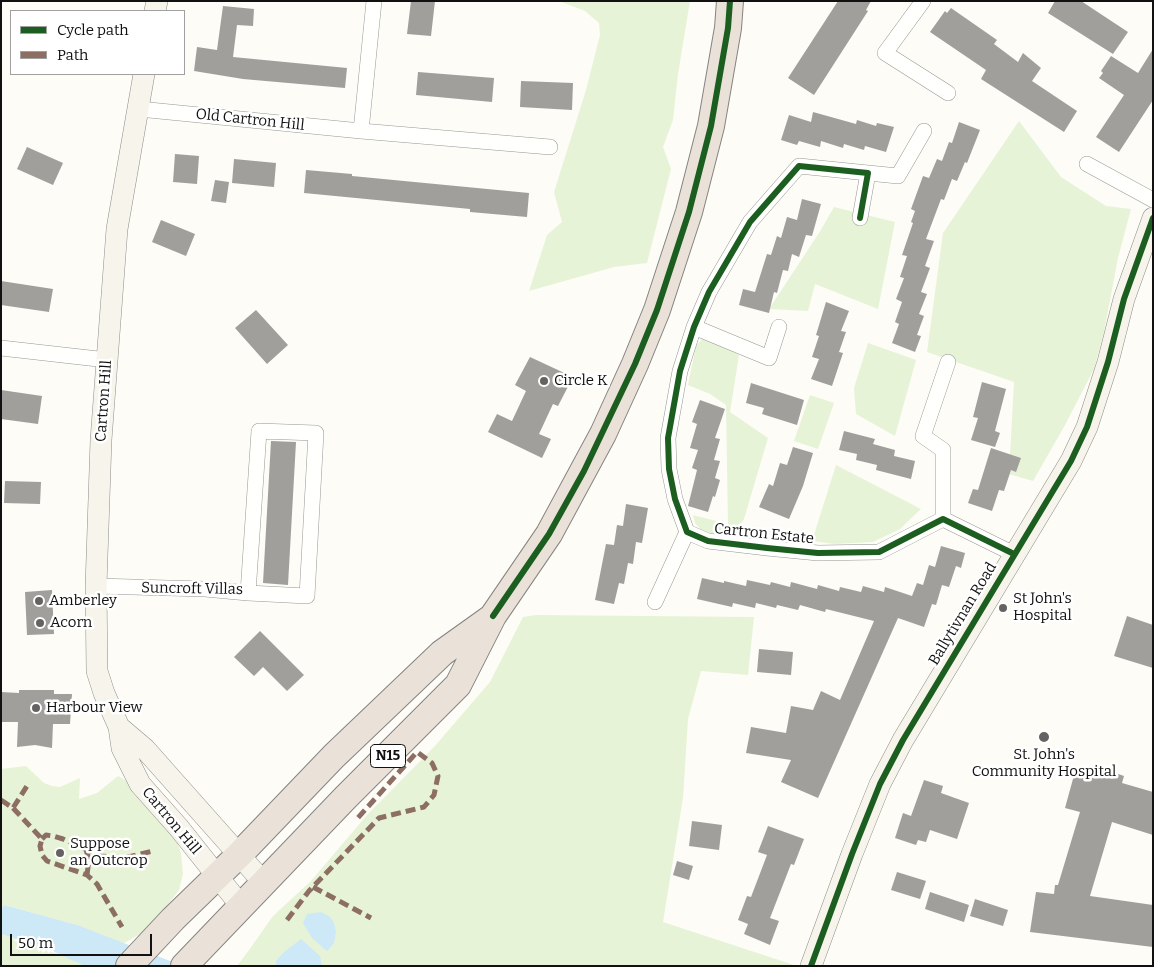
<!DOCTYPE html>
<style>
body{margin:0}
#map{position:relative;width:1154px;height:967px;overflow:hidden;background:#fdfcf7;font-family:Bitter,serif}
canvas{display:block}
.frame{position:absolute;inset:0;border:2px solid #111;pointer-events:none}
.legend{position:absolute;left:10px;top:10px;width:175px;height:65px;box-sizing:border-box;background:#fff;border:1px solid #a0a0a0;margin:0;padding:6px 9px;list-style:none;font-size:15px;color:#111}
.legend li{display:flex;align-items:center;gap:10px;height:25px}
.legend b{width:25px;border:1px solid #a0a0a0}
.scale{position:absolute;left:10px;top:934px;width:142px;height:22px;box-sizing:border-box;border:2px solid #111;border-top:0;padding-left:6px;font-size:15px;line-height:18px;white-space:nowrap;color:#111;-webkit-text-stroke:4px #fff;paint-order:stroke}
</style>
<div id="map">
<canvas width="1154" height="967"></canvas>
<div class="frame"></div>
<ul class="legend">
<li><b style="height:6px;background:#1b5e20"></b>Cycle path</li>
<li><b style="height:6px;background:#8d6e63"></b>Path</li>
</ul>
<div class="scale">50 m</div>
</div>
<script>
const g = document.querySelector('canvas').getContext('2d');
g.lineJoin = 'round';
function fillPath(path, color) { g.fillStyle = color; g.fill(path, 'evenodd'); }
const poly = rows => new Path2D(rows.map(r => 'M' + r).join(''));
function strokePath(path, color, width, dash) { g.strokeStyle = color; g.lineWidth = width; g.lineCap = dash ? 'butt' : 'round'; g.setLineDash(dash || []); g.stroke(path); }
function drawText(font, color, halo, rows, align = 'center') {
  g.font = font + ' Bitter,serif'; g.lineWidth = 5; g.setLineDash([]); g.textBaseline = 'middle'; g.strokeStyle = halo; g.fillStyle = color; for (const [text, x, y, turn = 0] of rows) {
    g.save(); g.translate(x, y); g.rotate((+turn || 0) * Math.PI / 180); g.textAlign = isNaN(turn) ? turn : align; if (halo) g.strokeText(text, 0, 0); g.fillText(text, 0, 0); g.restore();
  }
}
fillPath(poly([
 [559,1,690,1,678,74,673,120,663,147,671,169,647,263,614,267,529,291,547,235,562,222,554,192,586,90,600,35,599,23,585,11],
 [1019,121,1061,177,1106,206,1131,209,1118,258,1104,332,1094,369,1065,425,1033,481,1009,474,1014,382,927,352,943,233],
 [834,207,895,222,878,309,815,284,808,311,769,309,819,233],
 [702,339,714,341,739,355,730,412,768,438,744,519,731,539,701,530,695,523,693,515,728,524,726,405,710,394,688,385,696,346],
 [868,343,916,360,895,436,856,414,854,388],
 [810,395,834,403,818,449,794,441],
 [836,465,921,509,900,529,873,542,834,544,812,541],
 [536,615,754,617,748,675,701,671,688,719,683,798,663,922,797,966,237,966,249,950,273,916,310,882,368,814,434,747,490,682,523,617],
 [26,766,44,783,52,786,60,787,80,778,79,799,97,793,118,776,132,784,176,838,181,853,183,874,179,890,166,907,142,933,83,966,1,966,1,934,66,957,76,925,4,905,1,909,1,769]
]), '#e7f3d7');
fillPath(poly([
 [4,905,77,925,183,966,85,966,50,950,1,934,1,909],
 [321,912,330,917,334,923,336,932,334,943,327,951,312,938,303,923,307,914],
 [301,939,320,956,322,966,276,966,276,961,283,953]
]), '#cde8f7');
fillPath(poly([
 [411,1,435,1,431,36,407,34],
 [838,1,871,1,866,10,868,11,814,95,788,78],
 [1055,1,1081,1,1128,32,1113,54,1048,13],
 [223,6,254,9,253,26,237,25,233,57,347,68,345,88,243,79,194,71,197,47,217,50],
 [951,8,997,40,994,44,1018,62,1023,53,1041,68,1032,81,1077,111,1064,132,981,79,986,70,930,32,945,11,947,13],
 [1153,49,1153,100,1119,152,1096,137,1124,95,1099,78,1103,73,1101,71,1111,56,1138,73],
 [418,72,494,78,492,102,416,95],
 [521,81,573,83,572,110,520,107],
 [813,112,856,124,857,120,876,126,877,123,894,127,886,152,865,146,864,150,844,144,843,148,821,141,820,147,799,141,797,145,781,140,789,115,811,122],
 [959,122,980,130,967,163,965,162,957,181,952,179,944,200,941,199,926,239,934,241,925,266,930,268,921,292,927,294,919,314,924,316,917,335,921,336,915,352,892,343,899,324,895,322,902,302,896,299,904,278,900,277,907,256,902,255,913,223,911,222,915,211,911,209,923,176,929,178,937,159,942,161,949,142,952,143],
 [27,147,63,163,53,185,17,169],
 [175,154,199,156,197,184,173,182],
 [234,159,276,163,274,187,232,183],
 [306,170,352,174,352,176,529,193,527,217,470,212,470,209,304,193],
 [215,180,229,182,226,203,211,201],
 [802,199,821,204,812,236,806,235,799,257,792,254,788,271,783,270,777,293,774,292,769,313,739,305,743,289,755,292,767,254,771,255,777,236,781,238,787,217,797,220],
 [161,220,195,234,186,256,152,242],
 [1,281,53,289,49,312,1,305],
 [826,302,849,311,841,331,846,332,839,352,843,353,832,386,811,379,819,359,812,357,819,336,816,335],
 [256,310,288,345,267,364,235,328],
 [530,357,573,377,558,406,553,404,539,434,551,439,542,458,488,432,497,414,512,421,526,391,515,385],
 [982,382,1006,389,995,431,1000,433,995,447,971,440,978,418,973,417],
 [751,383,804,400,797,425,762,414,764,408,746,403],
 [1,390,42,396,38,424,1,419],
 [700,400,725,409,715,438,720,439,714,460,720,461,715,478,720,480,715,497,713,496,708,512,688,506,697,470,692,468,698,450,690,448,697,424,692,422],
 [844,431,875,439,873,444,895,450,894,456,915,461,911,479,876,470,877,465,856,460,857,454,839,450],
 [271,441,296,442,288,585,263,583],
 [793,447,813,453,803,486,789,519,759,507,769,484,773,486,780,463,787,465],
 [991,448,1021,458,1016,472,1011,470,1004,491,999,490,992,511,968,503,973,489,978,490],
 [5,481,41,482,40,504,4,503],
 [626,504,648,508,642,543,636,542,633,564,628,563,624,584,619,583,614,604,595,600,606,544,614,545,617,525,623,526],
 [941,546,965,553,961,568,956,566,949,587,942,585,936,605,932,604,924,627,898,618,818,798,781,782,791,760,746,753,751,727,786,733,791,706,813,710,821,691,840,700,874,621,826,609,825,612,800,605,798,610,777,605,776,608,756,603,755,608,733,603,732,607,697,599,702,578,724,583,724,581,746,586,747,580,770,585,771,582,790,587,791,582,817,589,818,585,839,591,840,587,861,592,863,586,884,592,885,587,912,596,917,583,923,585,929,565,935,567],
 [52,590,54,634,27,635,25,592],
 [1127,616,1153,625,1153,668,1114,656],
 [260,631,304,675,287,691,263,667,254,676,234,657],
 [759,649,793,652,791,675,757,672],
 [19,690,54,690,54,694,72,694,70,724,53,724,52,748,35,745,17,747,18,722,1,722,1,692,19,693],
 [1095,766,1124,776,1122,783,1153,792,1153,835,1112,822,1090,896,1153,905,1153,947,1030,932,1036,892,1054,894,1055,885,1058,885,1080,812,1065,808,1076,768,1093,773],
 [924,780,943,786,941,793,969,803,957,839,930,830,926,842,918,840,916,845,895,838,903,813,911,816],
 [692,821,722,825,719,850,689,846],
 [768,826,804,839,794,865,791,864,770,918,779,921,770,945,744,934,748,924,738,920,747,896,751,897,767,855,758,852],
 [677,861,693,866,689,880,673,875],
 [897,872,926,881,920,899,891,890],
 [930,892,969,905,964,922,925,909],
 [975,899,1008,910,1003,926,970,916]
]), '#a19f9c');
const street = poly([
 [923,1,885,53,948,93],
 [139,109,361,131,550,147],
 [361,131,374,1],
 [1087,164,1153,200],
 [868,173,898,176,924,131],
 [860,218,868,173,799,166,750,222,709,292,694,327,680,371,668,438,669,469,675,499,687,532,708,541,767,548,818,553,879,552,943,519,1014,554],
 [694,327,769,358,779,327],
 [1,348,107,360],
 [943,519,943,450,923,436,948,362],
 [96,586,205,589,248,593,259,431,316,433,307,596,248,593],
 [655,602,687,532]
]);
const secondary = poly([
 [155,11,157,1],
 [144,74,117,229,101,440,96,586,97,671,104,693,119,727,122,748,140,784,179,828,241,906],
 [119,727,145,749,264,883],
 [811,966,852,854,880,784,903,740,1071,461,1087,427,1108,362,1124,299,1153,218]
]);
const highway = poly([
 [129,966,173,919,240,854,334,756,442,653,491,618],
 [184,966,346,797,458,685,493,616,549,534,603,434,635,364,657,310,689,212,711,126,728,28,730,1]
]);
strokePath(street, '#979795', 16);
strokePath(secondary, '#8e8d8b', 22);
strokePath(highway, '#858482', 28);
strokePath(street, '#fffffe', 15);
strokePath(secondary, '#f6f4eb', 21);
strokePath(highway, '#eae1d8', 26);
strokePath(poly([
 [1,800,13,808,27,786],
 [13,808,42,839,40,846,42,855,47,861,87,875,97,884,122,927],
 [42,839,46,835,53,836,63,839,101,856,124,858,153,851],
 [86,850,89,859,87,875],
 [313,887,371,918],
 [287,920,309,891,379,818,424,807,434,795,438,776,432,763,417,752,356,820]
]), '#8d6e63', 5, [10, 5]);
strokePath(poly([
 [860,218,868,173,799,166,750,222,709,292,694,327,680,371,668,438,669,469,675,499,687,532,708,541,767,548,818,553,879,552,943,519,1014,554],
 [493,616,549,534,584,471,635,364,657,310,689,212,711,126,728,28,730,1],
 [811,966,852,854,880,784,903,740,1071,461,1087,427,1108,362,1124,299,1153,218]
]), '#1b5e20', 6);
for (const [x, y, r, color] of [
 [544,381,5,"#646362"],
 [39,601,5,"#646362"],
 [1003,608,5,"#646362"],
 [40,623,5,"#646362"],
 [36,708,5,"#646362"],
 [1044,737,6,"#646362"],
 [60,853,5,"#646362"]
]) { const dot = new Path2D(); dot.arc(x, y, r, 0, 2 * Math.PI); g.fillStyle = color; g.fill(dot); strokePath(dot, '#fff', 2); }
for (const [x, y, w] of [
 [388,756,35]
]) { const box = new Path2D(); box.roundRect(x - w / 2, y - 11.5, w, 23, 4); g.fillStyle = '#fff'; g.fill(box); strokePath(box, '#111', 1); }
drawText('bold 14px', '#111', null, [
 ["N15",388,756]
]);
drawText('15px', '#111', '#fff', [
 ["Old Cartron Hill",250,120,6],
 ["Cartron Hill",104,401,-86],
 ["Cartron Estate",764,534,6],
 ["Suncroft Villas",192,589,1],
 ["Ballytivnan Road",963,614,-59],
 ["Cartron Hill",171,821,50]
]);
drawText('15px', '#111', '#fff', [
 ["Circle K",554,381],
 ["St John's",1013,599],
 ["Hospital",1013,616],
 ["Amberley",49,601],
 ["Acorn",50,623],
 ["Harbour View",46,708],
 ["St. John's",1044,755,"center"],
 ["Community Hospital",1044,772,"center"],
 ["Suppose",70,844],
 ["an Outcrop",70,861]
], 'left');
</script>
